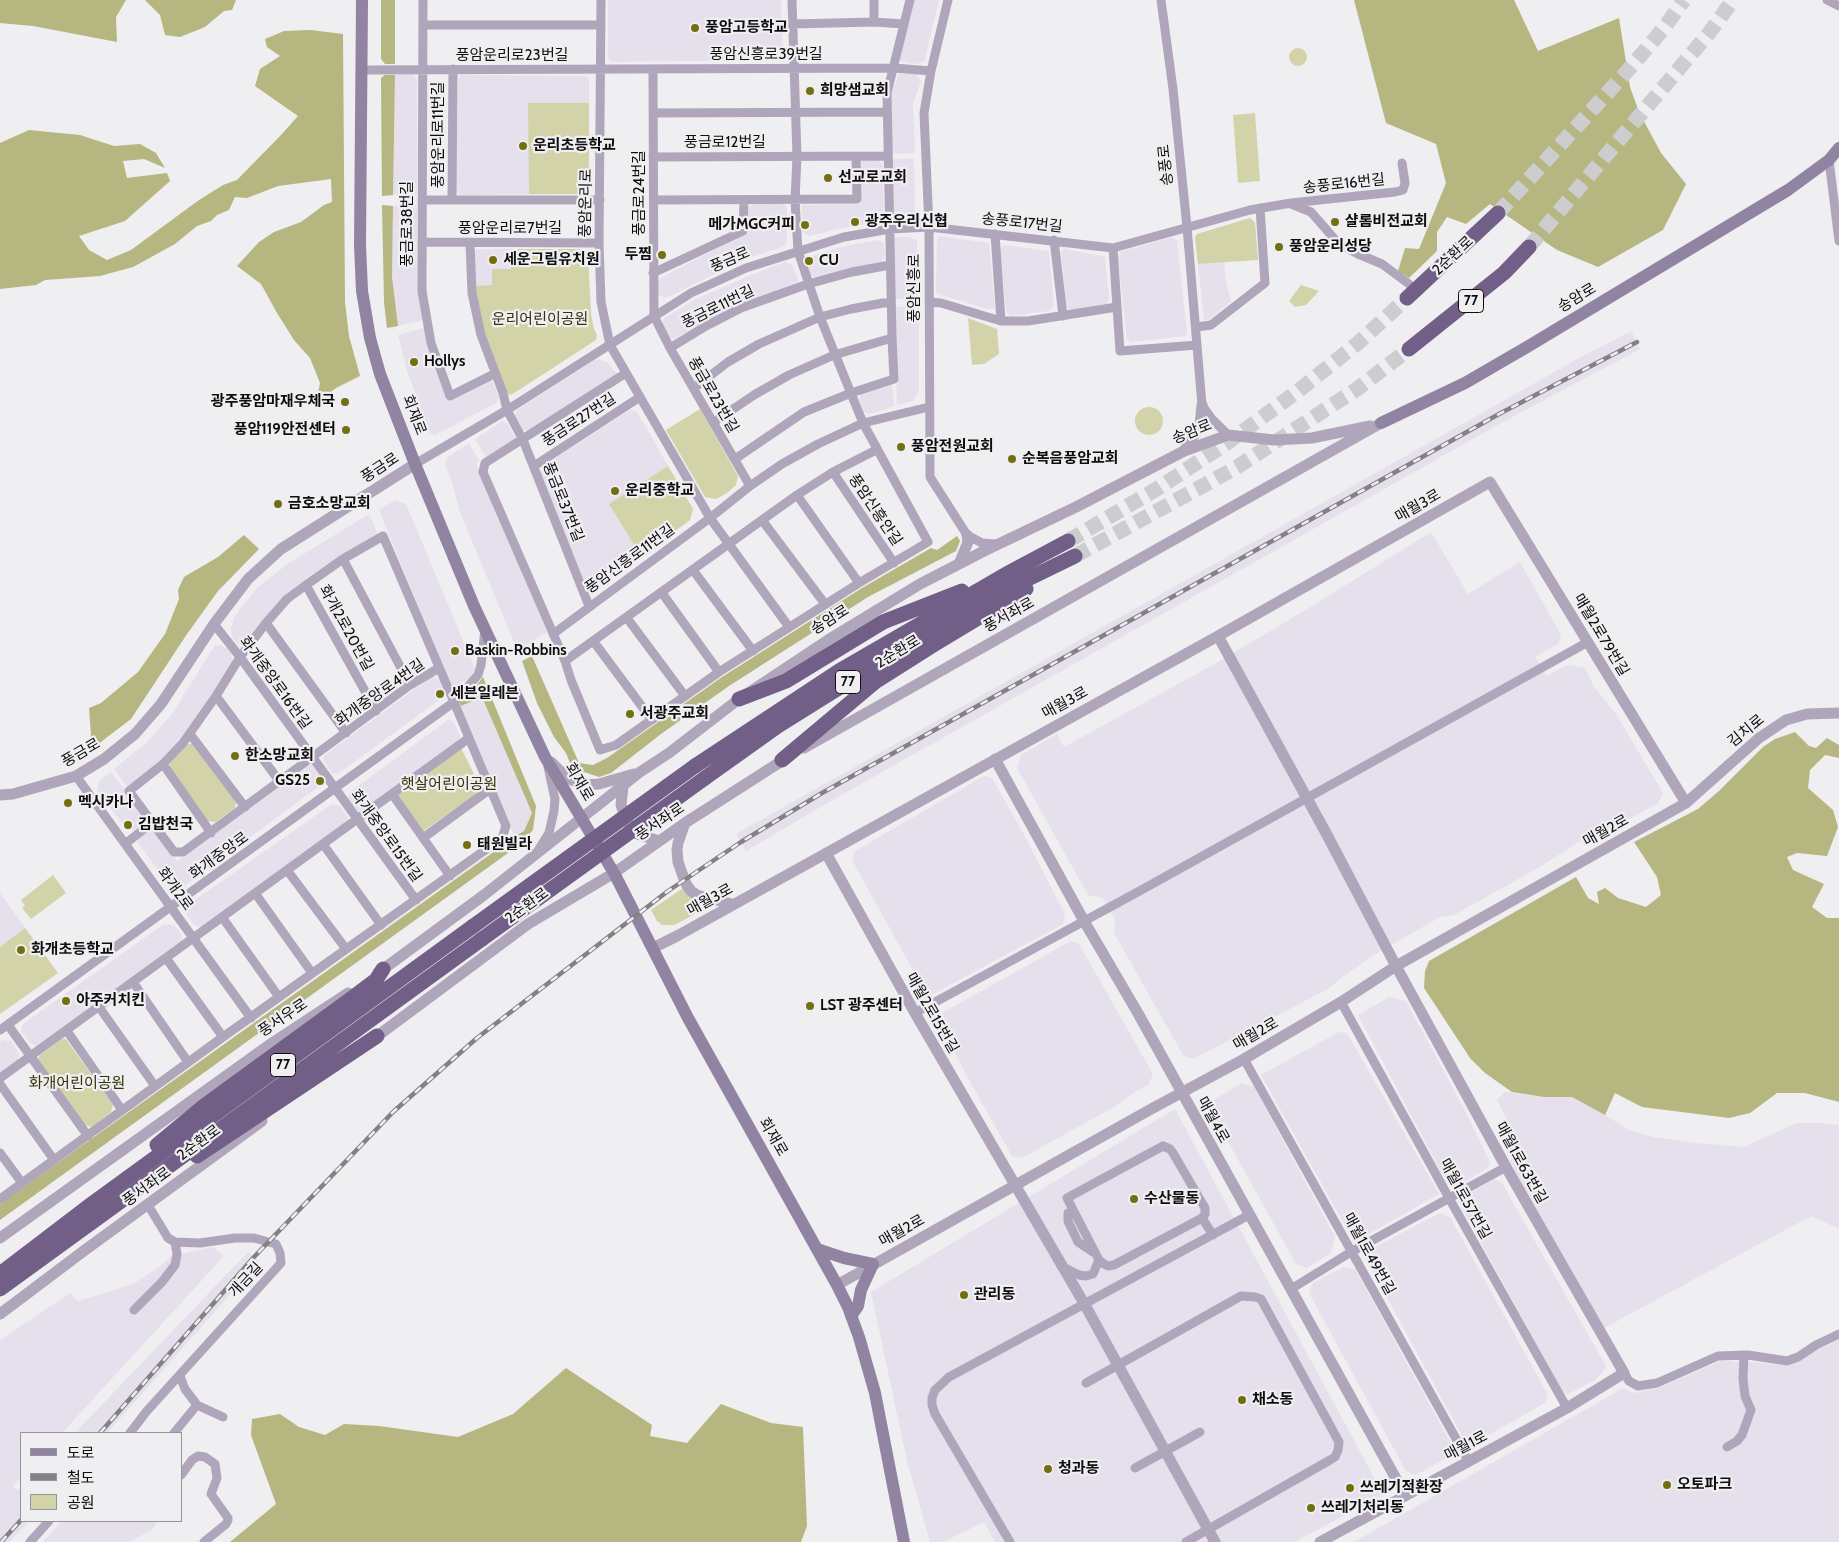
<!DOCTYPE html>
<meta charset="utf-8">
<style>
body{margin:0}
#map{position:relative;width:1839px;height:1542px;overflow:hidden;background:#efeef1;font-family:Cabin,"Noto Sans KR",sans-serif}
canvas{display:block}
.legend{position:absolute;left:20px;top:1432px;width:162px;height:90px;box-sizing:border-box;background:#efeef1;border:1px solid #959497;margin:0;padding:6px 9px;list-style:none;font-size:15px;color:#0e0e0f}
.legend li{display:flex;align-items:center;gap:10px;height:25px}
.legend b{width:25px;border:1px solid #959497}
</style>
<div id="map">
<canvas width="1839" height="1542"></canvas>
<ul class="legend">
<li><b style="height:6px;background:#9183a2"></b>도로</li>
<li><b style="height:6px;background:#828284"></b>철도</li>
<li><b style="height:14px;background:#d3d3a9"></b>공원</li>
</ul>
</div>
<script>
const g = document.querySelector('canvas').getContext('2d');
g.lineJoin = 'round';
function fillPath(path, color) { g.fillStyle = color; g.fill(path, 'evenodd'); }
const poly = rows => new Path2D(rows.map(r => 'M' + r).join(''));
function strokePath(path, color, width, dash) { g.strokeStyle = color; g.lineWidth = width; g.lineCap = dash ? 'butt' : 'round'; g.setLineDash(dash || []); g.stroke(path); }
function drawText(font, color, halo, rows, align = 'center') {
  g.font = font + ' Cabin,"Noto Sans KR",sans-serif'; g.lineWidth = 4.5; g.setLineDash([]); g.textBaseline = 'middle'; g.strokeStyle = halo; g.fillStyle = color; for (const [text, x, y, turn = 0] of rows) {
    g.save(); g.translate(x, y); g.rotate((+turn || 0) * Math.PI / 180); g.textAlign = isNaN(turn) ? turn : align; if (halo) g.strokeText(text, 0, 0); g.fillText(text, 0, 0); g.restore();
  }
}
fillPath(poly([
 [608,0,781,0,783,57,779,60,611,62,608,59],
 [914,0,939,0,925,59,923,62,917,64,901,61,900,59],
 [913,73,916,74,921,81,913,104,915,153,892,154,891,94,899,74],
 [412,74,417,79,417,195,393,195,395,75],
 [461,75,586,76,589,79,589,188,581,194,460,195,456,190,458,79],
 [892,159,914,159,915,212,909,218,895,218,893,216],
 [860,161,878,161,883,165,884,217,881,221,843,228,809,236,802,232,802,207,803,205,861,204],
 [753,203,781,203,787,207,787,240,785,246,743,260,666,298,658,295,655,288,657,280,702,256,748,234,748,209],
 [417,205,417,275,423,320,398,326,392,277,393,206],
 [940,236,989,243,995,309,988,309,938,294,936,291,937,239],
 [895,237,909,237,917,240,917,299,894,299,893,240],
 [1172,237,1177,240,1187,334,1185,336,1131,342,1127,339,1118,257,1120,252],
 [879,240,884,244,885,257,881,262,815,277,809,274,806,262,809,257,845,246],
 [1004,245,1049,251,1054,306,1049,311,1010,316,1006,311,1000,248],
 [477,249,511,249,511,284,475,286,474,252],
 [1064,249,1102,256,1105,257,1109,299,1106,304,1071,310,1066,307,1061,251],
 [785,262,792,265,798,279,796,283,740,305,674,339,668,337,662,325,664,318,696,299,751,275],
 [1224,262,1226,282,1231,301,1208,320,1204,320,1198,264],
 [919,306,919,391,913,401,897,405,894,307],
 [424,328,435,366,450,400,489,380,492,381,499,397,496,403,435,435,430,433,407,371,398,335],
 [1631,331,1640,349,1503,422,829,802,746,851,736,834,1581,357],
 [597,359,607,362,616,373,614,377,529,432,523,430,514,417,517,410],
 [892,384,894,406,870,414,863,412,859,399,862,393],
 [630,410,637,412,693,509,690,520,593,591,587,589,541,472,542,467],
 [502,421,507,423,515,437,514,440,486,457,475,439],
 [469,443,479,461,476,463,547,632,522,648,516,647,460,512,452,482,445,464,447,458],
 [395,500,406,504,475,669,470,677,454,687,451,686,379,510],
 [369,514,378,534,310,575,280,600,247,643,243,645,237,643,232,637,231,628,235,616,257,588,289,563],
 [1431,532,1468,594,1520,562,1561,635,1558,644,1535,657,1546,676,1568,665,1585,668,1594,687,1616,714,1663,793,1658,803,1624,822,1585,838,1538,868,1454,915,1440,917,1374,955,1341,978,1328,989,1193,1059,1183,1055,1114,933,1115,920,1103,898,1088,895,1017,768,1021,755,1057,734,1064,747,1211,666,1304,611],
 [215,645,220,645,231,651,233,663,204,708,174,749,128,788,114,769,148,741,172,714],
 [431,677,438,678,444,690,443,697,338,774,332,773,323,760,325,755],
 [482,697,532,813,524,831,514,835,461,706],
 [448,720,453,721,460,735,459,740,363,811,357,810,348,798,350,792],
 [309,765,314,765,323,778,322,784,182,888,171,887,138,843,139,838,149,831,155,831,177,861],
 [111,772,146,818,144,824,136,830,126,828,97,791,100,780],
 [984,776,992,778,1022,831,1065,914,1063,924,933,994,925,992,852,860,855,851],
 [332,804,339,805,348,818,348,822,201,927,194,925,186,914,188,905],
 [0,893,58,973,0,1014],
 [164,924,175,926,182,936,181,941,36,1046,31,1044,21,1031,23,1024],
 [1071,941,1079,944,1153,1074,1149,1084,1130,1095,1114,1107,1022,1158,1012,1156,968,1078,940,1025,942,1013],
 [1389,997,1406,1001,1465,1111,1490,1162,1488,1168,1459,1185,1453,1186,1447,1183,1358,1015],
 [1339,1032,1347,1033,1439,1194,1365,1236,1354,1236,1349,1233,1261,1075],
 [3,1040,11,1041,19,1054,18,1060,0,1073,0,1042],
 [1242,1083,1254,1087,1335,1237,1331,1253,1307,1268,1296,1264,1210,1109,1212,1101],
 [1505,1092,1544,1097,1572,1097,1605,1115,1631,1131,1653,1137,1695,1143,1744,1147,1796,1123,1821,1123,1839,1125,1839,1229,1811,1216,1604,1328,1510,1161,1522,1149,1497,1100],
 [1175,1109,1383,1494,1295,1542,995,1542,984,1522,943,1542,930,1542,907,1461,871,1292],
 [1495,1179,1502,1183,1606,1366,1603,1372,1595,1380,1567,1395,1562,1390,1459,1203,1460,1199],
 [1440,1213,1450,1217,1548,1395,1545,1403,1471,1445,1467,1445,1365,1257,1367,1251],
 [213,1247,224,1256,62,1433,21,1433,21,1477,13,1486,18,1490,21,1487,21,1521,29,1521,10,1542,0,1542,0,1340,70,1293,78,1301,112,1291,136,1282,162,1265,172,1256],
 [248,1252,259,1262,107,1433,75,1433],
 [1343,1267,1355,1269,1453,1447,1448,1457,1416,1475,1406,1471,1309,1293,1313,1283],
 [1839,1340,1839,1542,1354,1542,1623,1388,1634,1393,1658,1388,1721,1361,1750,1362,1789,1366,1812,1352],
 [62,1521,158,1521,152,1530,129,1542,43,1542]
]), '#e5e0eb');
fillPath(poly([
 '1289 57a9 9 0 1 1 18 0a9 9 0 1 1-18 0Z',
 [528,103,589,103,589,188,581,194,529,194],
 [1255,113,1260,181,1238,183,1233,115],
 [1250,218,1255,222,1258,260,1198,264,1195,238,1197,234],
 [511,249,584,249,588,256,591,314,594,329,597,335,596,340,511,395,506,393,483,329,475,286,492,285,492,269,511,269],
 [1301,285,1319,291,1306,305,1295,307,1289,301],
 [968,318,997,329,999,354,984,364,972,365],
 '1135 421a14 14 0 1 1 28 0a14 14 0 1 1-28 0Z',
 [700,409,738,476,736,485,727,493,716,499,705,497,666,430],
 [668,466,693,509,690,520,641,556,609,504],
 [187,744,192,744,236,802,235,808,215,822,207,821,170,769,170,763],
 [461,748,482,790,422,832,395,795],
 [53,875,66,893,31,919,22,908,25,906,21,900],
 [689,884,700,900,710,904,686,919,674,925,662,925,657,921,651,910],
 [25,928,58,973,0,1014,0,947],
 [62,1039,66,1039,113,1105,111,1112,92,1127,85,1125,38,1060,39,1056]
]), '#d3d3a9');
fillPath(poly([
 [0,0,126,0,116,17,117,42,33,26,0,23],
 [145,0,236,0,232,10,224,11,205,27,180,37,165,35,160,15],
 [381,0,395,0,395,64,385,64,381,59],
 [1354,0,1514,0,1538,51,1619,18,1630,87,1639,112,1661,153,1686,184,1663,230,1598,267,1557,250,1490,204,1466,224,1447,217,1437,232,1437,251,1409,278,1398,271,1405,248,1419,249,1446,183,1436,144,1386,123],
 [311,30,343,34,345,302,349,336,360,376,336,388,316,403,320,383,310,358,294,340,277,313,261,284,237,266,259,242,274,232,301,222,324,205,332,202,331,179,278,186,247,198,235,197,229,210,217,215,211,221,197,226,175,244,133,267,100,276,45,280,36,285,0,289,0,143,29,130,80,135,114,146,140,144,156,153,165,168,144,159,123,161,127,178,167,173,170,181,125,221,79,236,89,250,107,260,131,250,199,200,223,185,237,180,281,135,298,116,255,86,260,69,280,56,267,47,265,39,284,31],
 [385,75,395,75,393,195,382,196,381,78],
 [382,205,393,206,392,277,398,326,387,328,384,302],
 [244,535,259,549,218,591,187,634,131,719,89,751,91,735,89,708,101,703,138,672,165,634,179,599,178,590,184,577,218,557],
 [957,536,960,541,956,551,868,597,729,686,661,734,611,773,599,777,572,768,566,753,554,737,537,703,522,661,532,656,579,763,593,765,607,758,722,677,862,588,931,548,937,550],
 [483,677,536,806,533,830,515,849,507,840,524,831,532,813,482,697,461,706,459,701,476,686],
 [1795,732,1809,746,1816,748,1827,738,1839,745,1839,758,1825,755,1810,770,1808,788,1833,810,1838,827,1827,856,1797,853,1787,857,1793,870,1824,884,1812,907,1827,918,1839,918,1839,1102,1805,1093,1777,1093,1750,1113,1729,1118,1642,1107,1615,1093,1605,1115,1572,1097,1544,1097,1512,1092,1485,1073,1470,1058,1424,988,1425,971,1429,961,1576,877,1588,898,1599,904,1597,892,1605,888,1618,898,1646,907,1661,895,1657,877,1634,842,1698,809,1719,791,1763,747,1775,739],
 [502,846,508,853,0,1220,0,1204],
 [566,1368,652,1425,650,1436,687,1443,721,1404,771,1423,803,1427,807,1526,801,1542,230,1542,276,1504,251,1435,252,1419,280,1414,299,1427,325,1435,344,1424,379,1426,458,1437,513,1414]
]), '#b6b681');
strokePath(poly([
 [1498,213,1630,68,1664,28,1684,0],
 [1529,247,1709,33,1733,0],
 [1068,541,1160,487,1227,443,1298,391,1358,343,1407,298],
 [1075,556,1237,467,1357,389,1409,349]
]), '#cdcccf', 15, [15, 8]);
strokePath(poly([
 [423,0,422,291,431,343,450,396,494,374],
 [601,0,599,243,601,302,610,345,710,518,789,627],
 [874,0,874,22,904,24],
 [948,0,931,71,924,113,929,227,930,477,967,535,982,543,996,544],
 [1161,0,1173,89,1187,227,1202,405,1212,419,1228,435],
 [1827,0,1839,6],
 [792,24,874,22],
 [423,25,601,25],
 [361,70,894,68,931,71],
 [653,70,654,316,670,348,750,486],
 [653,113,887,112],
 [653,157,888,156],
 [1829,160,1839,241],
 [422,200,600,200],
 [452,200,453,69],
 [654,200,857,199,856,156],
 [1291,204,1311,212,1338,243,1358,254,1382,264,1409,284],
 [995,234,1001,321],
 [1054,240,1063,316],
 [422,242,599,243],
 [470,243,472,293,481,335,503,393,507,410,523,440,589,606],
 [1113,248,1120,351,1197,345],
 [653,273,743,231,744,200],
 [929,302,941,303,1001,321,1028,321,1117,307],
 [1196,327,1211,325,1265,283,1260,208],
 [670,348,706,326,741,308,808,284,852,272,890,265],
 [626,373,485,463,483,472,565,661,571,680,600,750,616,745,719,672,859,583,928,542,863,423,820,317,798,251,795,200,797,157,792,0],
 [694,388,728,362,759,344,820,317,851,309,883,303,891,303],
 [714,422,754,395,789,375,834,355,892,338],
 [735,459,804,412,851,393,894,379,892,338,887,93,910,0],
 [415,464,507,410,691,293,746,268,844,237,890,229,929,227,1113,248,1250,210,1291,203,1395,192,1403,190,1405,183,1402,163],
 [534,466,640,397],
 [833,472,894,563],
 [797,495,859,583],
 [762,520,825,604],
 [343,559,410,685],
 [693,570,753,651],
 [306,585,376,711],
 [662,593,719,672],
 [627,618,685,696],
 [266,623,346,733],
 [214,624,240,657,416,900],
 [553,634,710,518,750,486,782,464,818,444,863,423,929,407],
 [594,642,652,720],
 [565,661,797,495,833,472,876,450],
 [216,696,280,782],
 [190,734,245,807],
 [163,764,211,833],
 [76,776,251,1018],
 [392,794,450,876],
 [423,838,490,789],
 [125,844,153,822],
 [323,844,381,925],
 [539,849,549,833,554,811,555,799,548,767],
 [287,870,346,949],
 [255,893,312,973],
 [222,917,279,997],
 [166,958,223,1037],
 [133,982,188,1062],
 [1341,1002,1449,1198,1567,1408],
 [99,1007,155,1086],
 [915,1013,1145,888,1588,642],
 [8,1025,88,1136],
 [0,1030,454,702,478,675,481,665,485,629],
 [67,1031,122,1110],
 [1244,1059,1469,1462],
 [0,1078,469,738],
 [0,1084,54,1160],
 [1163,1146,1170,1149,1173,1153,1205,1208,1205,1214,1202,1218,1114,1265,1108,1266,1104,1264,1099,1260,1067,1198,1163,1146],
 [0,1153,22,1183],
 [0,1199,223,1037,502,838,506,826,454,702,383,536,343,559,306,585,287,599,266,623,240,657,216,696,183,743,163,764,129,791,174,852,183,852,410,685,439,668],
 [1068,1213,1068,1221,1078,1242,1093,1252],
 [1202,1218,1213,1235],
 [1061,1266,1079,1275,1086,1276,1093,1274,1099,1260],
 [1291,1289,1351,1252,1506,1167],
 [134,1310,162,1282,175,1265,177,1254,175,1242],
 [1624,1373,1629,1381,1638,1386,1657,1383,1718,1356,1748,1355,1787,1361,1798,1357,1816,1345,1839,1334],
 [1086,1383,1241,1296,1255,1297,1261,1299,1339,1442,1338,1450,1335,1457,1330,1460,1186,1542],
 [197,1405,223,1417],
 [130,1433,146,1412,281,1263,280,1253,276,1244,254,1238,235,1238,200,1243,175,1242,168,1238,148,1205],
 [174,1433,197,1405,185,1389,180,1376],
 [1727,1447,1737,1441,1742,1435,1751,1410,1745,1396,1743,1379,1744,1355],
 [1135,1468,1200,1432],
 [181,1475,192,1460,198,1456,205,1457,215,1464,217,1478,211,1494,228,1518,228,1520,226,1524,204,1542],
 [30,1542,49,1521],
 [1010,1542,935,1414,932,1405,932,1398,935,1390,949,1377,1249,1215]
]), '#b0a6bb', 9);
strokePath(poly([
 [1184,451,1200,426,1202,405],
 [959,564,968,542,967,535],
 [1218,636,1326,833,1396,966,1506,1167,1624,1373,1567,1408,1320,1542],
 [804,748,1381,423],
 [995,759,1084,921,1139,1015,1405,1495],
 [551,762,567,778,585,785,599,784,634,774],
 [623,786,621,805,627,822,637,834,659,841],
 [0,795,13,794,76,776,104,759,135,734,161,704,214,624,248,579,281,549,415,464],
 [685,823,678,843,677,850,678,862,686,884,691,891,697,895,732,904],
 [826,853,915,1013,1085,1305,1215,1542],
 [653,948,677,936,1218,636,1490,482,1686,803],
 [378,973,484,895,640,772,669,753,739,699,828,640,920,584,984,551,1076,507,1184,451,1228,435,1274,440,1312,438,1370,426],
 [372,1040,528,924,614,873,685,823,788,757],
 [0,1238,272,1043,348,993],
 [837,1285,1153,1108,1244,1059,1341,1002,1396,966,1686,803,1759,738,1786,720,1807,714,1839,713],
 [0,1314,85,1250,262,1121]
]), '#b0a6bb', 11);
strokePath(poly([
 [362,0,360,245,362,291,370,338,380,374,415,464,474,606,545,757,614,873,688,1018,837,1285,848,1307,859,1337,875,1393,904,1542],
 [1381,423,1465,383,1527,347,1788,190,1829,160,1839,148],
 [817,1249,844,1258,873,1264,861,1290,858,1306,851,1316]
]), '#9183a2', 12);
strokePath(poly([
 [1407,298,1498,213],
 [1409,349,1504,273,1529,247],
 [739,699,786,681,883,622,962,591],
 [782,760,875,682,935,644,1026,589],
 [695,766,839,671,1010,572,1068,541],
 [705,778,778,726,834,691,997,594,1075,556],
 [157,1145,204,1106,348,1001,376,980,383,969],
 [197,1156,377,1036],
 [0,1274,93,1203,472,927],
 [0,1289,482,939]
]), '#725f87', 15);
const rail = poly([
 [100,1433,254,1257,393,1112,477,1038,668,891,741,842,822,793,1499,414,1637,342],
 [1,1542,21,1520]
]);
strokePath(rail, '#828284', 4.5);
strokePath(rail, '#efeef1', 2.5, [8]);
strokePath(poly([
 [472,927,695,766],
 [482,939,705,778]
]), '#725f87', 15);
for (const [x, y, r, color] of [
 [695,28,5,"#726f10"],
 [810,91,5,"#726f10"],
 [523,146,5,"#726f10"],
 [828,178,5,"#726f10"],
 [855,222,5,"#726f10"],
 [1335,222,5,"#726f10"],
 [805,225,5,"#726f10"],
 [1279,247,5,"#726f10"],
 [662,255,5,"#726f10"],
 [493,260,5,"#726f10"],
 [809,261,5,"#726f10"],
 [414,362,5,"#726f10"],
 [345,402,5,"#726f10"],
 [346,430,5,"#726f10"],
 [901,447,5,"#726f10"],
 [1012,459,5,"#726f10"],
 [615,491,5,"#726f10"],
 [278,504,5,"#726f10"],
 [455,651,5,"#726f10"],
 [440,694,5,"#726f10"],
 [630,714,5,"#726f10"],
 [235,756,5,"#726f10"],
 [320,781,5,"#726f10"],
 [68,803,5,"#726f10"],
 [128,825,5,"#726f10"],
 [467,845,5,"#726f10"],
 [21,950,5,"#726f10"],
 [66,1001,5,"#726f10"],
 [810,1006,5,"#726f10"],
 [1134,1199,5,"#726f10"],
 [964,1295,5,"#726f10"],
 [1242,1400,5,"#726f10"],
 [1048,1469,5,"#726f10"],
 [1667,1485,5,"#726f10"],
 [1350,1488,5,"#726f10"],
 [1311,1508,5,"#726f10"]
]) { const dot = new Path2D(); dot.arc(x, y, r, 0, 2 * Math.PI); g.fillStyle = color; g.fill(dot); strokePath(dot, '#efeef1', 2); }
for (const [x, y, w] of [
 [1471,301,25],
 [848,682,25],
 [283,1065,25]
]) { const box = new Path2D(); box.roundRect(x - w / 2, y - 11.5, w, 23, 4); g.fillStyle = '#efeef1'; g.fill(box); strokePath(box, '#0e0e0f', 1); }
drawText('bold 14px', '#0e0e0f', null, [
 ["77",1471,301],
 ["77",848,682],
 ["77",283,1065]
]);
drawText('bold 15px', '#0e0e0f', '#efeef1', [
 ["풍암고등학교",705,28],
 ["희망샘교회",820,91],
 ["운리초등학교",533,146],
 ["선교로교회",838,178],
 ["광주우리신협",865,222],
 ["샬롬비전교회",1345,222],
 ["메가MGC커피",795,225,"right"],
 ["풍암운리성당",1289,247],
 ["두찜",652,255,"right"],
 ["세운그림유치원",503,260],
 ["CU",819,261],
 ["Hollys",424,362],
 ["광주풍암마재우체국",335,402,"right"],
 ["풍암119안전센터",336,430,"right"],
 ["풍암전원교회",911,447],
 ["순복음풍암교회",1022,459],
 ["운리중학교",625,491],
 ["금호소망교회",288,504],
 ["Baskin-Robbins",465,651],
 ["세븐일레븐",450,694],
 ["서광주교회",640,714],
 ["한소망교회",245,756],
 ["GS25",310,781,"right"],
 ["멕시카나",78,803],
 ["김밥천국",138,825],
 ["태원빌라",477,845],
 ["화개초등학교",31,950],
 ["아주커치킨",76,1001],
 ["LST 광주센터",820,1006],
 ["수산물동",1144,1199],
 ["관리동",974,1295],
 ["채소동",1252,1400],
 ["청과동",1058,1469],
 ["오토파크",1677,1485],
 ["쓰레기적환장",1360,1488],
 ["쓰레기처리동",1321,1508]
], 'left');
drawText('15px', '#0e0e0f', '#efeef1', [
 ["풍암신흥로39번길",766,55],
 ["풍암운리로23번길",512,56],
 ["풍암운리로11번길",439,135,-90],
 ["풍금로12번길",725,143],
 ["송풍로",1166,165,-96],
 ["송풍로16번길",1344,184,-6],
 ["풍금로24번길",640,193,-90],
 ["풍암운리로",586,203,-89],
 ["송풍로17번길",1022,223,6],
 ["풍금로38번길",408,224,-90],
 ["풍암운리로7번길",510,229],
 ["2순환로",1453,256,-43],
 ["풍금로",730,260,-23],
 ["풍암신흥로",915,288,-90],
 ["송암로",1577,298,-31],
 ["풍금로11번길",718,307,-26],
 ["풍금로23번길",713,395,60],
 ["회재로",414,415,69],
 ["풍금로27번길",579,420,-33],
 ["송암로",1192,432,-22],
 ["풍금로",380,468,-33],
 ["풍금로37번길",563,502,68],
 ["매월3로",1418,506,-30],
 ["풍암신흥안길",875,510,56],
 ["풍암신흥로11번길",630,559,-36],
 ["풍서좌로",1009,615,-29],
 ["송암로",830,620,-32],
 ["화개2로20번길",346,628,61],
 ["매월2로79번길",1601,635,59],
 ["2순환로",898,652,-31],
 ["화개중앙로16번길",275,683,54],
 ["화개중앙로4번길",380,693,-35],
 ["매월3로",1065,703,-29],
 ["김치로",1746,731,-39],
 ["풍금로",81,753,-30],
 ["회재로",579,782,60],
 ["풍서좌로",660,822,-34],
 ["매월2로",1606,831,-29],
 ["화개중앙로15번길",386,836,54],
 ["화개중앙로",219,856,-36],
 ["화개2로",175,889,54],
 ["매월3로",710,900,-29],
 ["2순환로",527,906,-36],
 ["매월2로15번길",932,1013,60],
 ["풍서우로",283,1018,-34],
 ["매월2로",1256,1034,-30],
 ["매월4로",1213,1120,61],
 ["회재로",773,1137,60],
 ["2순환로",199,1143,-36],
 ["매월1로63번길",1521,1163,61],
 ["풍서좌로",147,1187,-36],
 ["매월1로57번길",1465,1199,61],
 ["매월2로",902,1231,-29],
 ["매월1로49번길",1369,1254,61],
 ["개금길",246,1280,-47],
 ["매월1로",1466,1446,-28]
]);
drawText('15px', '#343308', '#efeef1', [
 ["운리어린이공원",540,320],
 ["햇살어린이공원",449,785],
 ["화개어린이공원",77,1084]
]);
</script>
